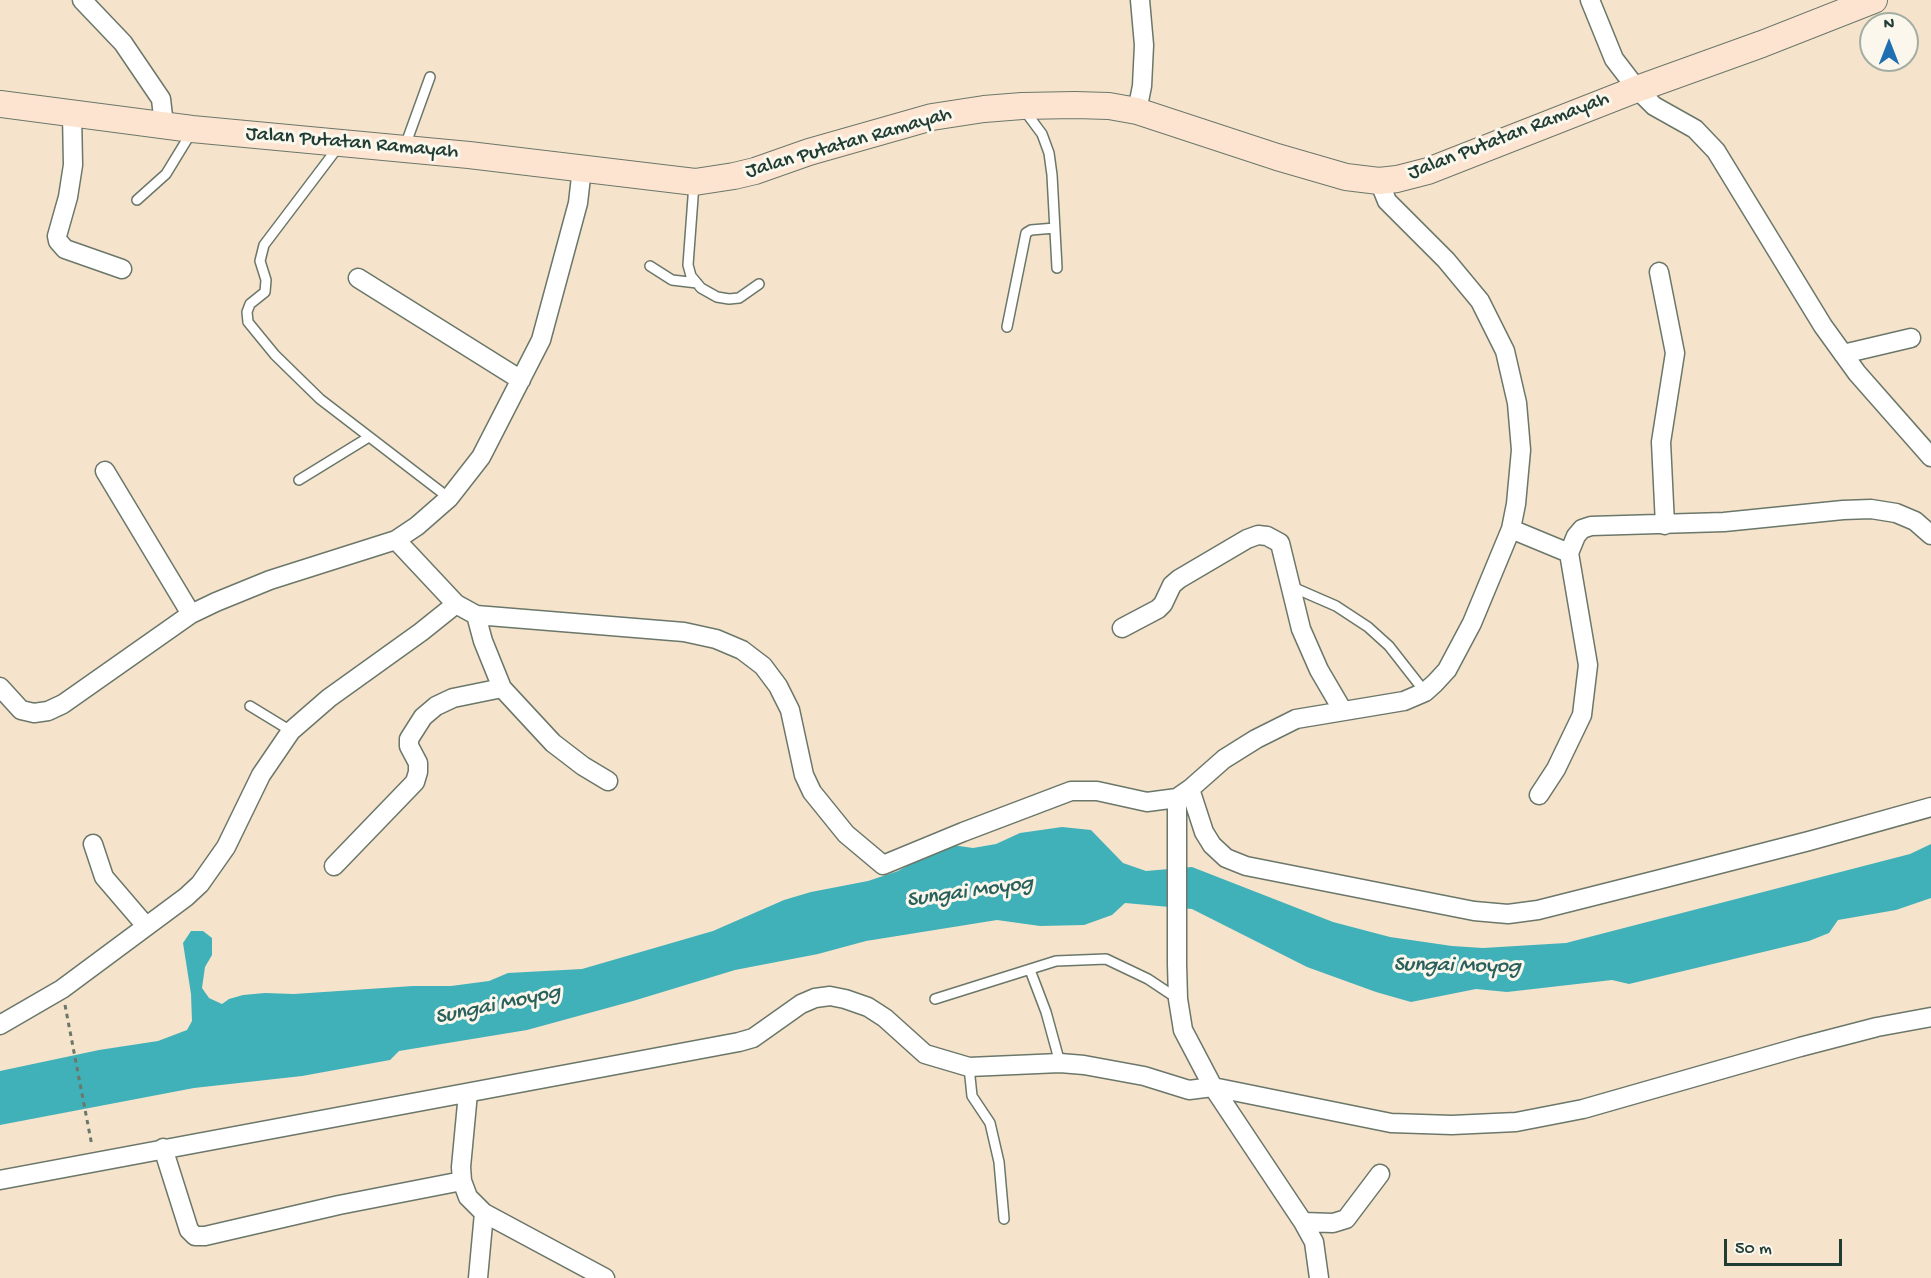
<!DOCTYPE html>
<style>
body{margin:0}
#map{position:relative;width:1931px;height:1278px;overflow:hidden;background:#f6e3cc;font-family:"Gochi Hand",sans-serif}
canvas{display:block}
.north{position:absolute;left:1859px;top:12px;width:60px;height:60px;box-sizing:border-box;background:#fbf7ec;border:2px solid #a3ada2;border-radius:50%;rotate:0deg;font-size:16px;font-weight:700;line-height:24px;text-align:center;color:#1f3d34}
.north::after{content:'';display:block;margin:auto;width:21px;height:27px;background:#1f6fb2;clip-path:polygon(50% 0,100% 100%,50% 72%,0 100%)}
.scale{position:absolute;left:1724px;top:1239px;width:118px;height:27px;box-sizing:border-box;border:3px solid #1f3d34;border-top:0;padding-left:8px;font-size:18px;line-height:21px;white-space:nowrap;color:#1f3d34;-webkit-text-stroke:4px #fbf7ec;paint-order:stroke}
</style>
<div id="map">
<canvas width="1931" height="1278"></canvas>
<div class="north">N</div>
<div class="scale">50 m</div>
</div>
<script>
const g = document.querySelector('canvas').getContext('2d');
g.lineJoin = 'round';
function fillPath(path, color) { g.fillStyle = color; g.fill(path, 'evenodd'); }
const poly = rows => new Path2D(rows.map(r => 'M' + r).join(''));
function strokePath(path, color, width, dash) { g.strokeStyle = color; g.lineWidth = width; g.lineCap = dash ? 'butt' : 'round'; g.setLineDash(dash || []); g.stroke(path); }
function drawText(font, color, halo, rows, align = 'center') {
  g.font = font + ' "Gochi Hand",sans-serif'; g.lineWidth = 6; g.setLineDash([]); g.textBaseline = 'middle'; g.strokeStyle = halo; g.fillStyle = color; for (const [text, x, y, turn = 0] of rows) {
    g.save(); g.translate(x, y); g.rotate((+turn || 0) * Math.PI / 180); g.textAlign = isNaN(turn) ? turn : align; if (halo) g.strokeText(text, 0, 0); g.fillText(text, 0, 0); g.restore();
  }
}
fillPath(poly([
 [1062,827,1091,830,1123,863,1146,871,1192,867,1333,922,1390,937,1452,946,1483,948,1566,943,1910,854,1931,844,1931,898,1896,910,1838,920,1829,933,1809,941,1629,984,1612,980,1507,992,1476,989,1411,1002,1376,992,1307,967,1192,909,1125,903,1112,915,1084,925,1040,926,997,920,866,941,818,954,735,970,633,1001,527,1030,399,1051,390,1060,302,1076,194,1088,0,1125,0,1071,99,1050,158,1041,187,1030,192,1021,191,994,183,943,191,931,203,931,212,938,212,955,205,967,202,988,209,998,222,1004,229,999,243,995,265,993,294,994,413,986,451,986,489,981,508,973,582,969,713,931,784,900,811,892,868,881,898,871,920,859,952,845,973,848,996,844,1020,833]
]), '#40b1b9');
const service = poly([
 [1025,111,1042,134,1049,153,1052,175,1057,268],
 [339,146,264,245,260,261,266,280,265,292,250,304,247,312,248,322,275,355,320,399,449,498],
 [405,146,430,77],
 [694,184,688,265,691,276,701,288,717,297,729,299,739,298,759,284],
 [137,200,166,174,191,133],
 [650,266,672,280,697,283],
 [1007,327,1026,233,1031,230,1055,228],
 [299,480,369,437],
 [1290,586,1336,606,1368,627,1389,646,1425,692],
 [250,706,291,731],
 [1030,970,1046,1012,1060,1063],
 [935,999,1056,961,1106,959,1148,979,1178,999],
 [969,1067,972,1096,990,1123,999,1162,1004,1219]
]);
const minor = poly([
 [82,0,123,43,161,99,164,125],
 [1590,0,1614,59,1637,89,1654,106,1695,129,1716,151,1823,326,1857,373,1931,457],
 [1137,111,1142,86,1144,45,1140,0],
 [72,113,73,165,68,197,57,236,58,241,65,249,122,269],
 [582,168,578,203,541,340,481,457,449,498,417,526,396,540,456,604,476,615,684,632,716,639,742,650,763,666,778,686,790,710,804,775,812,792,846,834,883,865,963,832,1071,791,1097,791,1147,802,1177,798],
 [1659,272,1675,353,1661,442,1665,525],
 [358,278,521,380],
 [1843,354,1911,338],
 [105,471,191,614,216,602,270,580,396,540],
 [1511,529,1569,553,1576,536,1582,529,1591,526,1724,522,1843,510,1871,509,1896,513,1915,521,1931,535],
 [476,615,483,641,502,688,553,743,583,766,608,781],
 [1122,628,1158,609,1163,604,1172,585,1179,579,1247,539,1258,535,1267,536,1280,543,1301,629,1319,670,1343,711],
 [0,687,21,710,34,713,48,711,63,704,191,614],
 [1190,789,1204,832,1212,845,1226,858,1246,866,1474,911,1508,914,1538,910,1657,880,1809,841,1931,807],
 [1539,795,1556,769,1582,715,1588,665,1569,553],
 [93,844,104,877,146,926],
 [334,866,415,782,418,772,418,763,409,746,409,739,423,717,436,706,453,698,502,688],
 [0,1025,62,989,186,897,200,884,226,847,261,775,291,731,329,698,421,632,456,604],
 [468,1093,461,1167,462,1181,468,1197,484,1213,605,1278],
 [163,1148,189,1230,195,1236,205,1236,339,1205,462,1181],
 [0,1180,739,1042,753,1038,801,1004,815,998,830,996,845,999,868,1007,885,1018,925,1054,969,1067,1060,1063,1084,1065,1144,1076,1189,1090,1213,1087,1391,1123,1452,1125,1516,1122,1583,1109,1800,1047,1877,1027,1931,1017],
 [1303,1222,1333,1223,1346,1219,1380,1174],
 [478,1278,484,1213],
 [1319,1278,1314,1242,1303,1222,1213,1087,1183,1030,1178,999,1177,964,1177,798,1190,789,1224,759,1256,739,1296,719,1404,701,1425,692,1435,683,1447,670,1472,623,1511,529,1516,504,1521,450,1517,403,1505,351,1480,301,1446,260,1387,201,1379,181]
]);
const secondary = poly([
 [0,104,192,129,469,155,695,182,734,176,755,171,809,152,932,117,984,109,1022,106,1075,105,1109,106,1137,111,1277,157,1346,177,1379,181,1397,179,1428,171,1637,89,1762,44,1874,0]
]);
strokePath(service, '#6a7769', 12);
strokePath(minor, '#6a7769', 21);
strokePath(secondary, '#6a7769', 28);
strokePath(poly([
 [65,1005,92,1146]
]), '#6a7769', 3, [4.5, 4.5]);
strokePath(service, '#fff', 9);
strokePath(minor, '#fff', 18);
strokePath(secondary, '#fde4d0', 26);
drawText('21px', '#1f3d34', '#fbf7ec', [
 ["Jalan Putatan Ramayah",1509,137,-21],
 ["Jalan Putatan Ramayah",352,144,5],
 ["Jalan Putatan Ramayah",849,144,-16]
]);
drawText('italic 22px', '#29605c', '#fbf7ec', [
 ["Sungai Moyog",970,893,-8],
 ["Sungai Moyog",1457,967,1],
 ["Sungai Moyog",498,1006,-12]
]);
</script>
